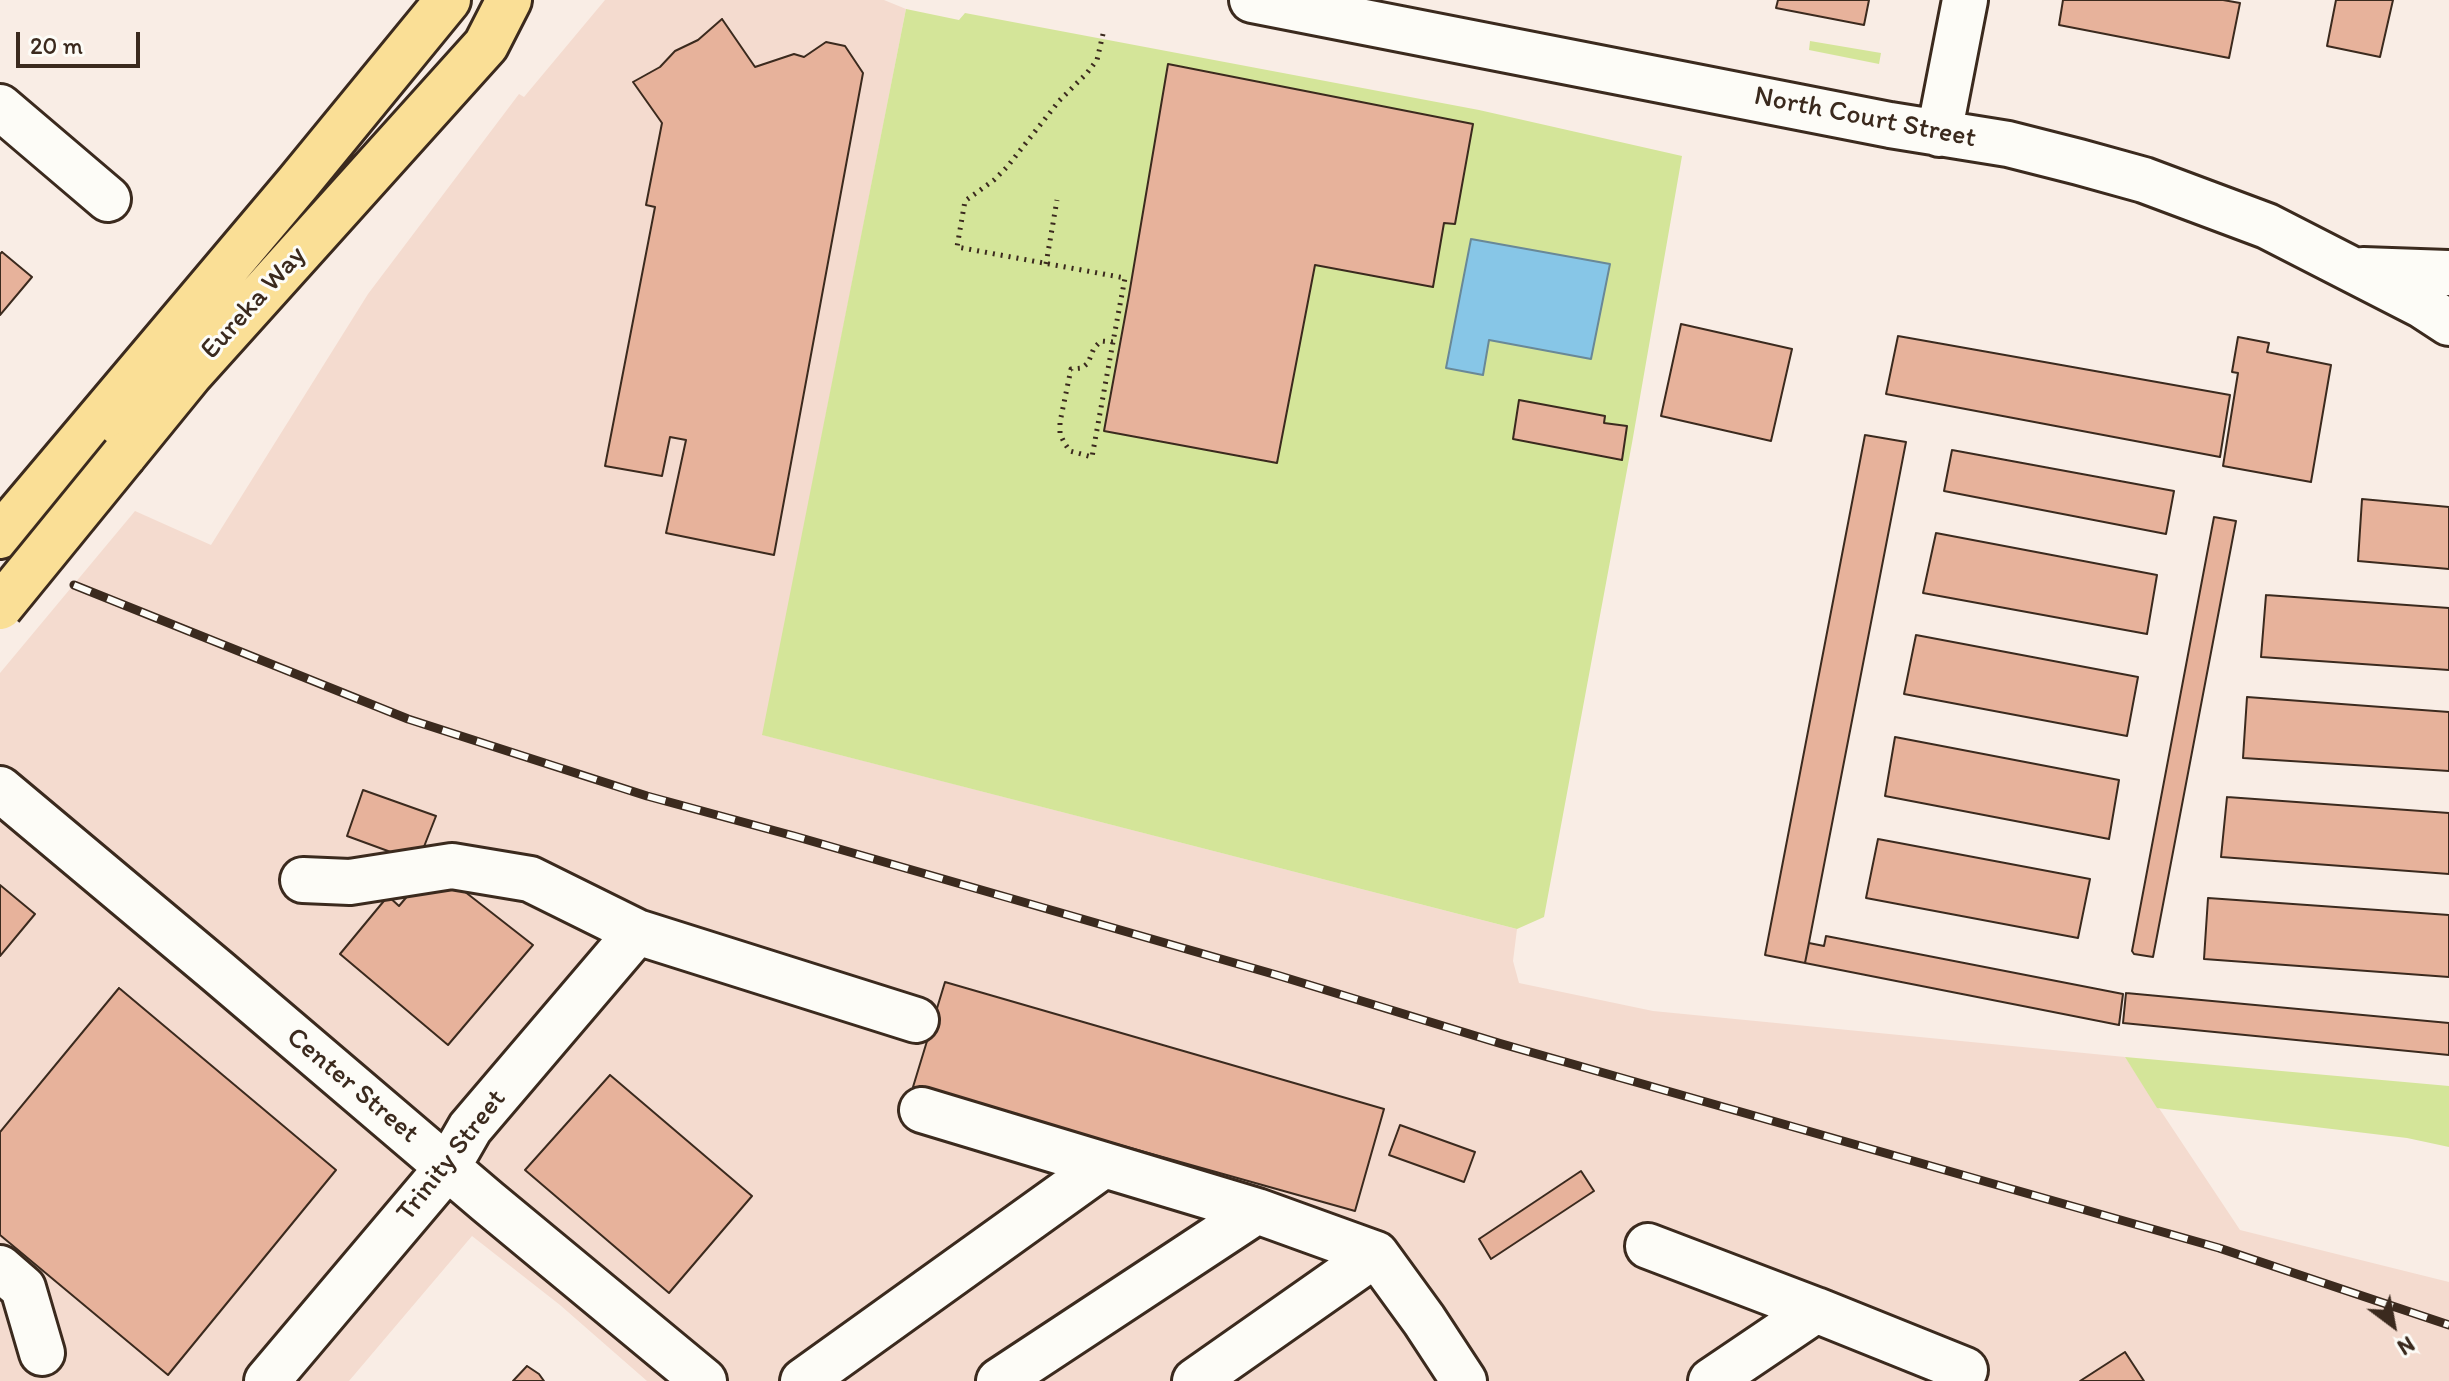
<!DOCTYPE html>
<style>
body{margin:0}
#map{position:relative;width:2449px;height:1381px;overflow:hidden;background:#f9ede5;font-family:Itim,sans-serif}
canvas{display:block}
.north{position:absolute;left:2353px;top:1285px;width:80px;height:80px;-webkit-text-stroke:6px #fdfcf7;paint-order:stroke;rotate:148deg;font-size:22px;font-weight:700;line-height:32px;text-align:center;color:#3b2a1e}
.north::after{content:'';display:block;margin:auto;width:28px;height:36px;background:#3b2a1e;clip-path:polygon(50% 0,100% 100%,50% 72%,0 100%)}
.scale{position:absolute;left:16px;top:32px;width:124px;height:36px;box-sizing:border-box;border:4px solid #3b2a1e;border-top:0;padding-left:10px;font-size:24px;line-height:28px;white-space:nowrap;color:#3b2a1e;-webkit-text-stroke:6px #fdfcf7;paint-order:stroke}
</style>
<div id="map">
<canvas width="2449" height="1381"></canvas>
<div class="north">N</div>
<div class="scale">20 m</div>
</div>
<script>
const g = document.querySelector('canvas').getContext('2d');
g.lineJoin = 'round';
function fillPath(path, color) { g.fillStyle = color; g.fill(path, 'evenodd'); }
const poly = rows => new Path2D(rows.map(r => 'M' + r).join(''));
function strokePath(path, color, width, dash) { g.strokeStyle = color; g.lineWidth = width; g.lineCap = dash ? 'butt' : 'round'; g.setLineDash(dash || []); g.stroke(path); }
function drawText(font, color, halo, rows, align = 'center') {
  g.font = font + ' Itim,sans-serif'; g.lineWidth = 6; g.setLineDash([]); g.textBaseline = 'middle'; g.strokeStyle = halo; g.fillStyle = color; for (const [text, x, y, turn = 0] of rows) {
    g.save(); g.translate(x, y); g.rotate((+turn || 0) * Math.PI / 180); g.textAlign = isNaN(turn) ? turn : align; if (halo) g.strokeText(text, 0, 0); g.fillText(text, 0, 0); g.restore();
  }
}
fillPath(poly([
 [605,0,884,0,906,9,763,735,1517,929,1513,961,1519,983,1653,1011,2125,1057,2240,1230,2449,1282,2449,1381,647,1381,560,1305,472,1236,349,1381,0,1381,0,673,135,511,211,545,368,294,519,94,524,97]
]), '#f4dbcf');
fillPath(poly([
 [906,9,959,20,965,13,1479,110,1682,156,1632,443,1544,917,1517,929,762,735],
 [1810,41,1881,53,1879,64,1809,50],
 [2125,1057,2449,1086,2449,1147,2407,1138,2157,1108]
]), '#d4e599');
const water = poly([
 [1471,239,1610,264,1591,359,1489,340,1483,375,1446,368,1471,239]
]);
fillPath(water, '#87c6e7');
strokePath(water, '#698897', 2);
const building = poly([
 [1778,0,1869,0,1864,25,1776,8,1778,0],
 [2063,0,2223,0,2240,3,2229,58,2059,25,2063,0],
 [2336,0,2393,0,2380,57,2327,46,2336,0],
 [722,19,755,67,794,54,804,57,826,42,845,46,863,73,774,555,666,533,686,440,670,437,662,476,605,466,655,207,646,205,662,123,633,82,660,67,675,51,698,40,722,19],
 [1168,64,1473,124,1455,224,1444,223,1433,287,1315,265,1277,463,1104,431,1129,295,1168,64],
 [2,252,32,277,0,315,0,254,2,252],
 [1681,324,1792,349,1771,441,1661,416,1681,324],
 [1898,336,2230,395,2220,457,1886,394,1898,336],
 [2238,337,2269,343,2267,352,2331,365,2311,482,2223,466,2238,373,2232,372,2238,337],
 [1519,400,1605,416,1604,423,1627,426,1622,460,1513,439,1519,400],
 [1865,435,1906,442,1805,963,1765,955,1865,435],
 [1952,450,2174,491,2166,534,1944,491,1952,450],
 [2362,499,2449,507,2449,569,2358,561,2362,499],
 [2214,517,2236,521,2153,957,2134,954,2132,951,2214,517],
 [1936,533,2157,575,2147,634,1923,593,1936,533],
 [2266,595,2449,608,2449,670,2261,657,2266,595],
 [1916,635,2138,677,2127,736,1904,694,1916,635],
 [2247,697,2449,712,2449,771,2243,758,2247,697],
 [1895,737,2119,780,2109,839,1885,796,1895,737],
 [363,790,436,816,418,862,347,836,363,790],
 [2227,797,2449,813,2449,874,2221,857,2227,797],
 [1878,839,2090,879,2078,938,1866,898,1878,839],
 [455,884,533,945,448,1045,340,954,388,896,399,906,415,887,455,884],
 [0,885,35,914,0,956,0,885],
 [2208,898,2449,915,2449,977,2204,959,2208,898],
 [1826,936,2123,994,2119,1025,1805,963,1809,943,1824,946,1826,936],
 [945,982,1384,1109,1355,1211,913,1087,945,982],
 [119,988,336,1170,168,1375,0,1235,0,1132,119,988],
 [2126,993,2449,1023,2449,1055,2123,1023,2126,993],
 [610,1075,752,1196,669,1293,525,1170,610,1075],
 [1400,1125,1475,1152,1464,1182,1389,1155,1400,1125],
 [1581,1171,1594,1191,1491,1259,1479,1239,1581,1171],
 [2125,1352,2144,1381,2080,1381,2125,1352],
 [527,1366,539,1374,544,1381,513,1381,527,1366]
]);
fillPath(building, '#e7b29b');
strokePath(building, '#3b2a1e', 2);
const minor = poly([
 [1252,0,1890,125,2008,144,2079,162,2144,180,2267,226,2423,306,2449,323],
 [0,107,108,199],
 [1939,134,1965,0],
 [2363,270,2449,273],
 [0,789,217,971,488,1202,704,1381],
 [303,880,350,882,452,866,530,879,637,932,916,1020],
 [922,1110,1257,1211,1376,1254,1195,1381],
 [1648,1246,1816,1310],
 [1376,1254,1424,1320,1464,1381],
 [0,1268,23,1288,42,1353],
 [267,1381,447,1168,470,1128,637,932],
 [803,1381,1104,1165],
 [999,1381,1257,1211],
 [1711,1381,1816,1310,1965,1370]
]);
const highway = poly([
 [124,455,190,374,486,45,509,0],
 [0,536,298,183,448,0]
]);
strokePath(minor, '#3b2a1e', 50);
strokePath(highway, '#3b2a1e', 50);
strokePath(poly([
 [1103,34,1097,60,1087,73,1059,101,1007,167,994,180,965,201,957,247,1125,278,1113,342,1092,457,1070,451,1065,444,1060,434,1060,422,1071,369,1082,368,1088,363,1094,348,1101,341,1113,342],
 [1046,264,1057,200]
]), '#3b2a1e', 5, [2, 6]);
strokePath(minor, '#fdfcf7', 44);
strokePath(highway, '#fadf96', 44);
const rail = poly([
 [74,585,408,719,647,796,794,836,1280,976,1502,1044,2219,1248,2449,1325]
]);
strokePath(rail, '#3b2a1e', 9);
strokePath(rail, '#fdfcf7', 6, [18]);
const highwayBridge = poly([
 [0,607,124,455]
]);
strokePath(highwayBridge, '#3b2a1e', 50, []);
strokePath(highwayBridge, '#fadf96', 44);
drawText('28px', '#3b2a1e', '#fdfcf7', [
 ["North Court Street",1865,118,11],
 ["Eureka Way",254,303,-48],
 ["Center Street",352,1086,40],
 ["Trinity Street",452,1156,-52]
]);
</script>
